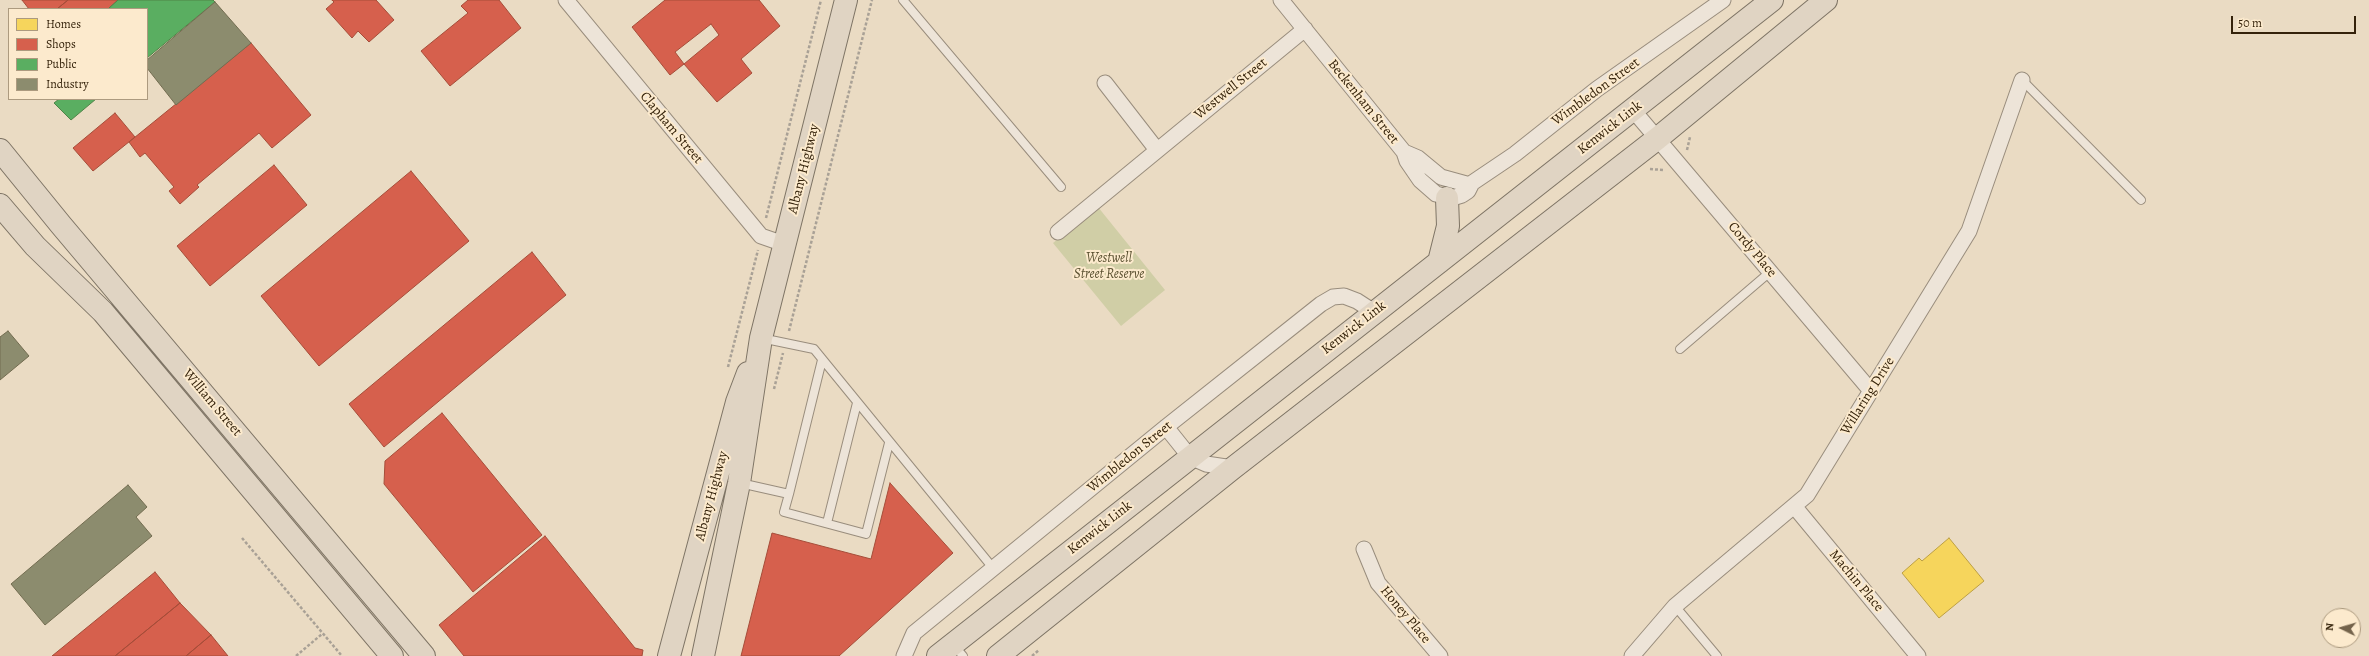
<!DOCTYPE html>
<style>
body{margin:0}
#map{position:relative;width:2369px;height:656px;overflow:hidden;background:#eadbc3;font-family:Alegreya,serif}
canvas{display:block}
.legend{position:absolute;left:8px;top:8px;width:140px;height:92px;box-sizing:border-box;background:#fceacd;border:1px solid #ac9a7f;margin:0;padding:5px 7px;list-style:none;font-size:12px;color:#34220a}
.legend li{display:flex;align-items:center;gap:8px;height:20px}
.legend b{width:20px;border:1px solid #ac9a7f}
.north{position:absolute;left:2321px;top:608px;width:40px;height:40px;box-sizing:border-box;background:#fceacd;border:1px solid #ac9a7f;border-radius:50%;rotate:275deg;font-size:11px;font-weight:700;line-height:16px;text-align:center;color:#34220a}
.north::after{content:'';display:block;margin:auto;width:14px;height:18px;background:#74634b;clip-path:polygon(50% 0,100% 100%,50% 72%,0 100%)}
.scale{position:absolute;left:2231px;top:16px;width:125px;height:18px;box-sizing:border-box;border:2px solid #34220a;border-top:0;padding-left:5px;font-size:12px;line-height:14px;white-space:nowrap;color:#34220a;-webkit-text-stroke:3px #fceacd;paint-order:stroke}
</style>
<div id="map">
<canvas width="2369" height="656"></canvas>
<ul class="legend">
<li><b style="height:11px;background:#f6d55c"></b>Homes</li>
<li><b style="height:11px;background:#d6604d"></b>Shops</li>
<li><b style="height:11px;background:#5aae61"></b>Public</li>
<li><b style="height:11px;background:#8c8c6e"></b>Industry</li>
</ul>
<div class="north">N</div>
<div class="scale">50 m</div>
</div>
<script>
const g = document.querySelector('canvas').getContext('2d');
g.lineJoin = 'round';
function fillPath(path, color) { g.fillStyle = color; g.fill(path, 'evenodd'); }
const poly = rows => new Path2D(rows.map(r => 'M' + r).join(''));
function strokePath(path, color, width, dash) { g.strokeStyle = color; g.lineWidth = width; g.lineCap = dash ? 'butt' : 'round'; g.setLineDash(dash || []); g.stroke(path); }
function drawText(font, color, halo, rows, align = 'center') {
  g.font = font + ' Alegreya,serif'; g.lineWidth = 4; g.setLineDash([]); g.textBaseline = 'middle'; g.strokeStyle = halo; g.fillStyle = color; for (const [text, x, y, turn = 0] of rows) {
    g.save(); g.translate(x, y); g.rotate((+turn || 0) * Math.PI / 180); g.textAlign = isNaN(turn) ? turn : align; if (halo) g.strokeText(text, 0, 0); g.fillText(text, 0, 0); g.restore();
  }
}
fillPath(poly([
 [1098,207,1165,290,1121,326,1053,243]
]), '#d0cea6');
const homes = poly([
 [1949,538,1984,581,1939,618,1902,573,1919,558,1922,561,1949,538]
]);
fillPath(homes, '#f6d55c');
strokePath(homes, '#bc9f43', 1);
const shops = poly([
 [22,0,68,0,57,9,29,9,22,0],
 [68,0,118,0,108,9,57,9,68,0],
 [332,0,376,0,394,20,369,42,358,31,352,38,326,9,334,2,332,0],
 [468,0,499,0,521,28,450,86,421,51,468,13,461,6,468,0],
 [665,0,759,0,780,26,741,59,752,73,717,102,684,64,670,75,632,27,665,0],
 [711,24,719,35,684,64,675,52,711,24],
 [251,43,311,115,272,148,259,133,197,185,199,187,180,204,169,191,174,187,145,153,140,157,129,142,251,43],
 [115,113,135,137,93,171,73,148,115,113],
 [274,165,307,205,210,286,177,246,274,165],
 [411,171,469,241,319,366,261,296,411,171],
 [532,252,566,295,384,447,349,404,532,252],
 [442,413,542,535,473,592,384,484,385,461,442,413],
 [890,483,953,553,839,656,741,656,772,533,871,559,890,483],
 [545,536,635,648,643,650,642,656,464,656,439,625,545,536],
 [155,572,180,603,115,656,52,656,155,572],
 [180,603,211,635,186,656,115,656,180,603],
 [211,635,228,656,186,656,211,635]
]);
fillPath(shops, '#d6604d');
strokePath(shops, '#a54d39', 1);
const public = poly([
 [118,0,213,0,215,2,147,58,147,9,108,9,118,0],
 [59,99,96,99,71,120,54,103,59,99]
]);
fillPath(public, '#5aae61');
strokePath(public, '#4f8447', 1);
const industry = poly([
 [215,2,251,43,176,105,147,68,147,60,215,2],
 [8,331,29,356,0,380,0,337,8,331],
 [128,485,147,507,136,517,152,536,45,625,11,584,128,485]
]);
fillPath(industry, '#8c8c6e');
strokePath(industry, '#726c50', 1);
const lane = poly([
 [903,0,1061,187],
 [2022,80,2141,200],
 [761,338,814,349,993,568],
 [1680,349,1770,272],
 [740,483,789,494,822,360],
 [789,494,784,512,866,534,889,443],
 [827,523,857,403],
 [1675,606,1717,656],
 [953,644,963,656]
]);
const street = poly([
 [566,0,761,236,784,244],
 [1281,0,1404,152,1407,161,1420,180,1436,194,1452,198,1462,195,1468,191,1472,183,1515,154,1597,89,1723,0],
 [1105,83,1157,150],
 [1633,110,1871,391],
 [1404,152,1418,158,1441,177,1470,185],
 [1058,232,1305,29],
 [1166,427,1190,457,1206,464,1233,468],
 [1794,506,1918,656],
 [1364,549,1378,583,1440,656],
 [904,656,914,633,1166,427,1321,304,1333,297,1344,296,1357,301,1374,312],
 [1632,656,1675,606,1807,495,1969,231,2022,80]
]);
const primary = poly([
 [0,150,61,225,424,656],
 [0,205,35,246,103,312,392,656]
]);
const highway = poly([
 [1439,262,1448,226,1447,198],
 [669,656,737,402,748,373],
 [703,656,739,483,761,338,846,0],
 [938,656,1772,0],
 [998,656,1233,468,1658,138,1826,0]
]);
strokePath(lane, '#998d7d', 10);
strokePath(street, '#998d7d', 17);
strokePath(primary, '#7e7465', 24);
strokePath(highway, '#7e7465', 24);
strokePath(poly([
 [1687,150,1690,137],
 [1650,169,1663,170],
 [766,218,821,0],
 [789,331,872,0],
 [728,367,758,250],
 [774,389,783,353],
 [242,538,342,656],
 [296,656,322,634],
 [1032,656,1039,650]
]), '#a9a196', 2.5, [3, 2]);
strokePath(lane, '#ede4d8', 8);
strokePath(street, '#ede4d8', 15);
strokePath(primary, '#e0d4c3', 22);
strokePath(highway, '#e0d4c3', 22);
drawText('14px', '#34220a', '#fceacd', [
 ["Westwell Street",1231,89,-39],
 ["Wimbledon Street",1596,92,-36],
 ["Beckenham Street",1363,102,51],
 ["Clapham Street",671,128,50],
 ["Kenwick Link",1610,128,-38],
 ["Albany Highway",804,169,-76],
 ["Cordy Place",1752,250,50],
 ["Kenwick Link",1354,328,-38],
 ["Willaring Drive",1868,396,-58],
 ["William Street",212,403,50],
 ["Wimbledon Street",1130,457,-39],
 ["Albany Highway",712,496,-75],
 ["Kenwick Link",1100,528,-38],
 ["Machin Place",1856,581,50],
 ["Honey Place",1405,615,50]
]);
drawText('italic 14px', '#5c5232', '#fceacd', [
 ["Westwell",1109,259],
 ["Street Reserve",1109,275]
]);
</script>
